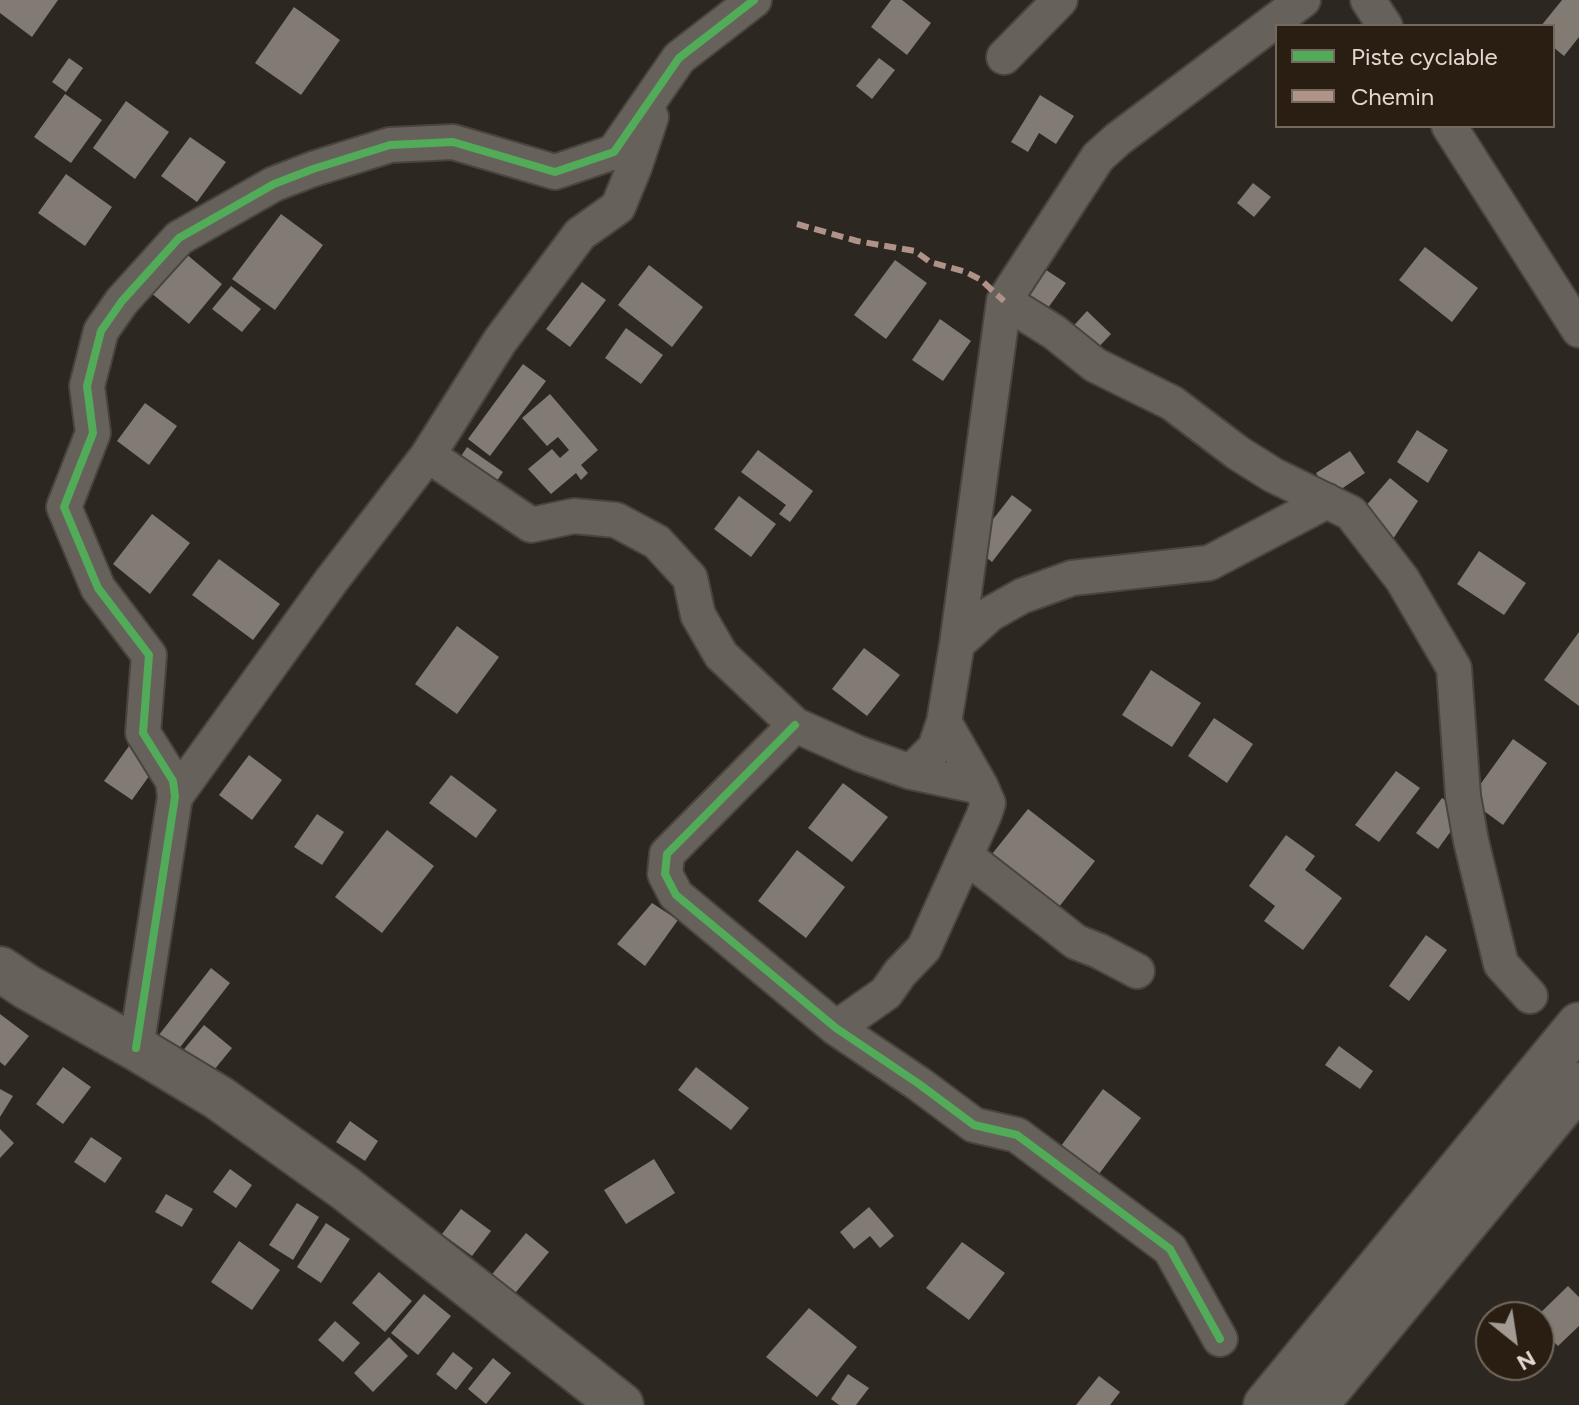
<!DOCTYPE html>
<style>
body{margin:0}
#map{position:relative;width:1579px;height:1405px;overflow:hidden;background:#2d2721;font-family:Figtree,sans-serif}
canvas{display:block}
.legend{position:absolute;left:1275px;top:24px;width:280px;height:104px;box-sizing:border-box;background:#291e11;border:2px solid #73695e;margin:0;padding:10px 14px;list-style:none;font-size:24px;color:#e1d9d1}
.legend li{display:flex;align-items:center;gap:16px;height:40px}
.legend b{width:40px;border:2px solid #73695e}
.north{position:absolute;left:1475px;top:1301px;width:80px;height:80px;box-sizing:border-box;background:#291e11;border:2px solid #73695e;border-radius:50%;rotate:150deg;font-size:22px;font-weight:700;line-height:32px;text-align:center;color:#e1d9d1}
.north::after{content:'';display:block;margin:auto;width:28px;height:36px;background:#a29b93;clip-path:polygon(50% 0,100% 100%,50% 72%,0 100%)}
</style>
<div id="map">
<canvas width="1579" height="1405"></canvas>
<ul class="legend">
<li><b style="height:10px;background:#51ab58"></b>Piste cyclable</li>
<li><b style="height:10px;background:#af9288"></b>Chemin</li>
</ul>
<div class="north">N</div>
</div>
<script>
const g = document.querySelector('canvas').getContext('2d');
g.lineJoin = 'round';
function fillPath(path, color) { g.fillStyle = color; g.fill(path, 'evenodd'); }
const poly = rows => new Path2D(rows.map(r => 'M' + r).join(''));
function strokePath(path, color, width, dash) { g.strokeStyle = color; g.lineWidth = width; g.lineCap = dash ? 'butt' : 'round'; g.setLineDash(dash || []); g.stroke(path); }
fillPath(poly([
 [0,0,58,0,32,37,0,13],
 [891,0,902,0,931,23,907,55,871,27],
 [1562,0,1579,0,1579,37,1564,56,1553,47,1553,26,1541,26],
 [294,7,340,40,301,95,255,63],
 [69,58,83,68,66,92,52,82],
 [879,58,895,70,872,99,856,86],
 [65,94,102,120,71,163,34,137],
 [1040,95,1074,116,1056,144,1039,133,1028,152,1011,142],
 [126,101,169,132,135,179,93,148],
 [190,137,226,162,197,202,161,176],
 [66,174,112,207,85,246,38,213],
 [1253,183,1271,197,1254,217,1237,203],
 [281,214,323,245,275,310,232,279],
 [1425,247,1478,288,1452,322,1399,280],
 [179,248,222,284,189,324,145,288],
 [895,260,927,283,886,339,854,315],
 [1037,264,1066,283,1040,319,1012,299],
 [649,265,703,307,672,347,618,305],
 [582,282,606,300,570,347,546,329],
 [231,286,261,309,242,332,212,309],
 [1087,311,1111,334,1091,355,1067,333],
 [940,319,971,341,943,381,912,360],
 [626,328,663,355,641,384,605,358],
 [523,364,546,381,490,456,468,439],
 [550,394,598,450,581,465,588,473,581,480,576,473,551,494,528,469,552,449,560,458,569,450,558,437,547,446,522,418],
 [145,403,177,426,149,465,117,441],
 [1417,430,1448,450,1428,483,1397,462],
 [467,447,503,472,494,485,458,461],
 [758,450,813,491,790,522,779,514,786,505,741,472],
 [1350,451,1365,473,1331,496,1316,473],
 [1390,478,1418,501,1393,539,1358,515],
 [1012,495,1032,510,992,562,972,546],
 [739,496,776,524,751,557,714,529],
 [152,514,190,543,150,594,113,564],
 [1479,551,1526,583,1504,615,1457,584],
 [219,559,280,604,253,640,192,595],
 [457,626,499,657,457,714,415,684],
 [1579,632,1579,706,1544,680],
 [864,648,900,675,867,716,832,689],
 [1151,670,1201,703,1172,747,1122,715],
 [1214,718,1253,744,1227,783,1188,756],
 [1513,739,1547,763,1503,825,1469,800],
 [129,746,157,765,132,800,104,781],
 [249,755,282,780,252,820,219,795],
 [1396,771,1420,788,1379,842,1355,825],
 [451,775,497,810,476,838,429,803],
 [843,783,888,817,852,862,808,828],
 [1442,798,1464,813,1438,849,1416,833],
 [1028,809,1095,861,1055,912,988,859],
 [317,814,344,832,322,865,294,847],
 [387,830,434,866,382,933,335,897],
 [1286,835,1315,856,1305,870,1342,898,1303,950,1264,921,1275,906,1249,886],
 [797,850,845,887,806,938,758,901],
 [652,903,678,920,645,966,617,944],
 [1426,935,1447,950,1409,1001,1389,986],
 [211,968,230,983,174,1055,155,1040],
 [0,1014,29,1036,5,1066,0,1062],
 [204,1025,232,1048,210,1075,181,1053],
 [1339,1046,1373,1071,1360,1089,1325,1065],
 [63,1067,91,1087,63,1124,36,1104],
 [696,1067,749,1108,731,1130,678,1090],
 [0,1089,13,1096,0,1117],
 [1103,1089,1141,1118,1099,1174,1061,1146],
 [350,1121,378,1141,365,1161,336,1142],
 [0,1129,14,1143,0,1158],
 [91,1137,122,1158,105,1183,74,1162],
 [654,1159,675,1193,626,1224,604,1190],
 [230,1169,252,1185,236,1208,213,1192],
 [166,1194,193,1209,182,1227,155,1212],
 [297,1203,319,1217,293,1260,269,1245],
 [869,1207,894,1236,880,1248,870,1236,854,1249,840,1232],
 [461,1209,491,1231,472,1256,442,1234],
 [326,1223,350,1239,321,1283,297,1267],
 [526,1233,549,1252,507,1303,484,1284],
 [239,1241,280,1270,252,1310,211,1282],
 [962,1242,1005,1273,969,1320,926,1288],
 [379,1272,412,1301,385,1332,352,1303],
 [1568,1286,1579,1297,1579,1326,1558,1346,1539,1327,1539,1317,1536,1317],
 [424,1294,451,1316,418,1355,391,1333],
 [809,1308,857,1347,817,1397,766,1357],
 [335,1321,360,1343,343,1362,318,1340],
 [389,1337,408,1356,373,1392,354,1373],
 [453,1352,473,1368,456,1390,436,1374],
 [493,1358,511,1373,486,1404,468,1389],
 [848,1374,869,1388,856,1405,839,1405,831,1399],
 [1099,1376,1120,1392,1110,1405,1076,1405]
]), '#827b73');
const street = poly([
 [1368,0,1385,26],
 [1004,57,1060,0],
 [1449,126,1579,330],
 [1004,301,1054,332,1095,365,1172,403,1238,453,1273,475,1351,513,1402,579,1454,668,1463,796,1471,841,1501,964,1530,996],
 [428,455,531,525,574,516,616,520,657,542,690,578,698,615,721,655,795,725,860,754,911,772,981,787],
 [957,644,990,614,1022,596,1072,578,1209,563,1327,501],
 [795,725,667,854,665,874,676,895,836,1028,919,1084,974,1125,1017,1135,1170,1249,1220,1339],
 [911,772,935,748,944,722,957,644,1004,301,1098,157,1118,139,1303,0],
 [175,797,331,581,428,455,500,341,580,234,618,207,634,168,651,117],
 [967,857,1076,942,1099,951,1137,971],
 [836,1028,886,993,900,973,924,948,984,815,988,803,981,787,944,722],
 [136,1048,175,797,173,781,143,733,149,655,98,588,64,507,93,433,87,386,101,331,122,301,179,238,274,184,313,169,390,145,453,142,555,172,614,152,679,58,754,0]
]);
const secondary = poly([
 [0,969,27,987,136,1048,219,1098,345,1188,621,1405],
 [1266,1405,1579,1025],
 [1315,1405,1579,1085]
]);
strokePath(street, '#4a443e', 38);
strokePath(secondary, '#4a443e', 48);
strokePath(street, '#66615b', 34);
strokePath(secondary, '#66615b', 44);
strokePath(poly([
 [797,224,857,241,915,251,930,262,966,272,981,280,1004,301]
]), '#af9288', 6, [12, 6]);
strokePath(poly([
 [795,725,667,854,665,874,676,895,836,1028,919,1084,974,1125,1017,1135,1170,1249,1220,1339],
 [136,1048,175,797,173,781,143,733,149,655,98,588,64,507,93,433,87,386,101,331,122,301,179,238,274,184,313,169,390,145,453,142,555,172,614,152,679,58,754,0]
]), '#51ab58', 8);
</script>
